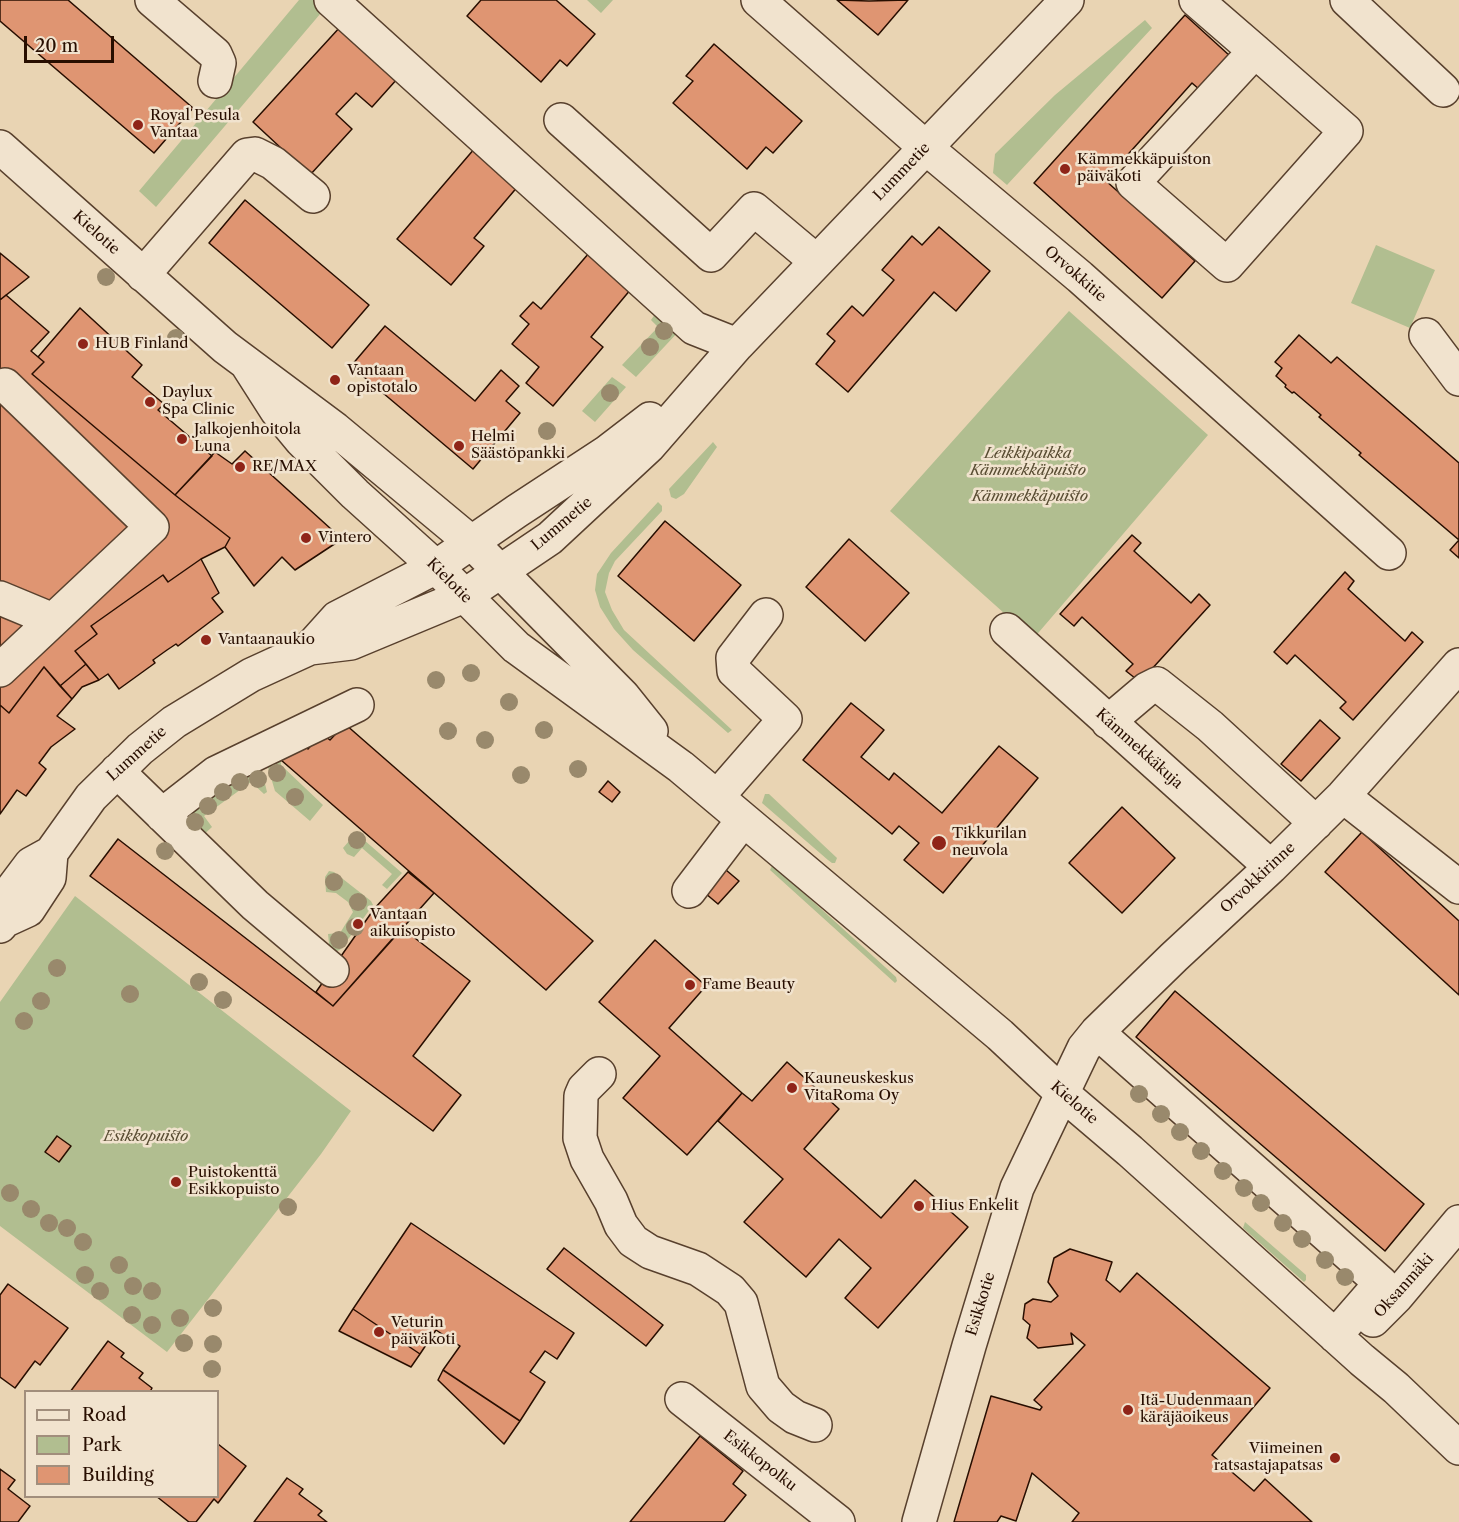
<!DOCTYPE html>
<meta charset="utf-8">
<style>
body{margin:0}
#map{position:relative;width:1459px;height:1522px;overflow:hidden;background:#e9d4b3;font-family:"Libre Caslon Text",serif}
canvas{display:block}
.legend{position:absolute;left:24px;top:1390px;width:195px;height:108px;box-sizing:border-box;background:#f1e3ce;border:2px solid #a18e7c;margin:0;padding:8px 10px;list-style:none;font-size:18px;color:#280e00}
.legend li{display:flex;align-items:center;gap:12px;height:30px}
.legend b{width:30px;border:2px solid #a18e7c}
.scale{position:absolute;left:24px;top:36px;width:90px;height:27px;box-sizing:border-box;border:3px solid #280e00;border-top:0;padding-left:8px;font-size:18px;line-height:21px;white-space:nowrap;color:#280e00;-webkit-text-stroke:4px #f1e3ce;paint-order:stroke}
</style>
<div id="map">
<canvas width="1459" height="1522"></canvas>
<ul class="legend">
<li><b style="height:8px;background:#f1e3ce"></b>Road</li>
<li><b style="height:16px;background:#b1be90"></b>Park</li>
<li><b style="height:16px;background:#df9572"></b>Building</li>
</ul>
<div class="scale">20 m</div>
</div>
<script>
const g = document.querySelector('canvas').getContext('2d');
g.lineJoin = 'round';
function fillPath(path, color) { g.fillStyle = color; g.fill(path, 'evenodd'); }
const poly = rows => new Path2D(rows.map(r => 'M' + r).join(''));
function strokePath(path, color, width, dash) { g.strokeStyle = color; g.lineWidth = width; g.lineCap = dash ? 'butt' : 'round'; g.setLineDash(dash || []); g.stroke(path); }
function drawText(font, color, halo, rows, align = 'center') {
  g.font = font + ' "Libre Caslon Text",serif'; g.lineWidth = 5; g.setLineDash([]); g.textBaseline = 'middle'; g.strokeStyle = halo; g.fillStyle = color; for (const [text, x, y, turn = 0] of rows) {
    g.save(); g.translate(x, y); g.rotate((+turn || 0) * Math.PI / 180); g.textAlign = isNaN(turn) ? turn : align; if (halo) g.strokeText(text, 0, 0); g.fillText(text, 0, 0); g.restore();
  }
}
fillPath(poly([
 [299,0,332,0,156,207,139,191],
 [587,0,613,0,601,13],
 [1145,20,1152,28,1007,185,993,173,995,154,1055,95],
 [1376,245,1435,270,1410,328,1351,303],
 [658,310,680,330,636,377,622,365,658,327,651,320],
 [1069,311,1208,435,1033,639,890,511],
 [612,377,626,387,595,422,582,411],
 [713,442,717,447,684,494,676,499,671,497,669,489],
 [658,502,662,506,662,511,615,561,609,573,605,592,612,610,624,630,732,730,728,733,633,650,614,629,600,607,595,590,597,574,611,553],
 [281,756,281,765,323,805,310,821,275,791,266,761],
 [260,763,267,792,264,794,251,782,204,816,212,827,200,838,181,819,231,779],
 [765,794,769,794,837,858,835,863,832,863,828,860,762,803],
 [356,833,402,873,387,889,382,885,392,874,362,848,354,857,347,854,343,848],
 [772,866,775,867,896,977,897,981,895,983,770,870],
 [329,871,334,872,371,901,373,905,341,949,336,952,330,953,328,934,340,933,353,912,348,902,336,893,326,892,325,877],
 [75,896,351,1111,321,1154,167,1352,0,1226,0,1002],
 [1245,1222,1306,1275,1306,1280,1304,1282,1243,1228]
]), '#b1be90');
const building = poly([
 [0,0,68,0,193,108,154,153,0,21,0,0],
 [481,0,556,0,595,34,567,66,560,60,541,82,467,16,481,0],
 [837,0,869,1,908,0,878,35,837,0],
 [1185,15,1230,56,1200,90,1192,83,1105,180,1195,261,1162,298,1034,183,1185,15],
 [341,26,398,78,372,107,356,93,336,114,352,129,310,175,253,122,341,26],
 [714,44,802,121,773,153,766,147,747,169,673,103,693,81,686,76,714,44],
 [475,148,519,185,474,238,484,246,451,285,397,239,475,148],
 [245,200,369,305,332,348,209,243,245,200],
 [939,227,990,271,956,311,934,292,848,392,816,364,835,341,827,334,852,306,863,316,894,280,882,270,912,236,922,245,939,227],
 [0,253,29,277,0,300,0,253],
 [589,253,631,289,591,337,603,347,553,406,526,383,539,367,512,344,529,324,520,316,533,302,541,309,589,253],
 [6,295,49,332,31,351,44,362,32,374,175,495,230,538,225,547,201,559,168,582,163,575,91,626,97,634,75,651,86,664,60,686,44,667,9,713,0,705,0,300,6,295],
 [80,308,142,365,132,377,164,404,158,410,212,456,175,495,32,374,44,362,38,357,80,308],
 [385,326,475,401,501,370,519,386,506,401,520,413,473,469,351,366,385,326],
 [1299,335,1331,363,1337,357,1459,463,1459,558,1450,550,1459,540,1359,455,1361,453,1319,417,1321,415,1294,392,1292,393,1285,387,1286,385,1276,376,1282,368,1275,362,1299,335],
 [245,451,342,539,295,570,282,557,254,586,225,547,230,538,175,495,215,452,232,464,245,451],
 [665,521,741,585,694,641,618,576,665,521],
 [1132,535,1141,543,1134,551,1191,603,1199,594,1210,605,1140,682,1126,671,1133,664,1082,617,1074,626,1060,614,1132,535],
 [849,539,909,593,865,641,806,587,849,539],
 [201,559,219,593,212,598,223,612,178,646,176,644,167,650,153,660,155,663,119,689,108,674,99,680,75,651,97,634,91,626,163,575,168,582,201,559],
 [1345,572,1354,581,1348,589,1405,641,1412,632,1423,642,1353,720,1340,708,1346,702,1295,655,1287,664,1274,652,1345,572],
 [86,664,99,680,82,687,72,699,60,686,86,664],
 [44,667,72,699,57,716,75,729,51,747,39,763,46,769,26,796,17,790,0,814,0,705,9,713,44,667],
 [851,703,884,730,861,757,889,780,894,773,942,813,999,746,1038,778,943,893,904,860,919,843,899,826,892,834,803,760,851,703],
 [1320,720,1340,738,1301,781,1281,764,1320,720],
 [345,724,593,941,546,990,281,760,298,741,308,749,321,733,330,740,345,724],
 [608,781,620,792,612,802,599,792,608,781],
 [1122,807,1175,858,1122,913,1069,863,1122,807],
 [1362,832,1459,921,1459,995,1325,872,1362,832],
 [118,839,333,1006,402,928,470,981,413,1056,461,1095,433,1131,90,876,118,839],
 [726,870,739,881,718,904,705,893,726,870],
 [408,872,434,893,333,1006,316,992,374,909,408,872],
 [655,940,706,986,669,1028,742,1093,687,1155,623,1098,660,1056,599,1002,655,940],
 [1175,991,1424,1204,1385,1251,1136,1037,1175,991],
 [787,1062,839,1109,804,1149,881,1218,915,1180,968,1227,878,1328,845,1298,871,1268,839,1239,806,1277,744,1222,783,1179,718,1121,742,1093,752,1101,787,1062],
 [57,1136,71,1146,59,1162,45,1152,57,1136],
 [411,1223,574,1333,557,1359,545,1351,530,1372,545,1382,520,1421,443,1370,460,1346,436,1330,420,1354,353,1309,411,1223],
 [564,1248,663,1325,646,1346,547,1269,564,1248],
 [1070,1249,1112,1262,1106,1280,1120,1292,1137,1273,1270,1388,1212,1455,1254,1491,1265,1479,1312,1522,1072,1522,1079,1513,1032,1473,1016,1521,1001,1516,997,1522,954,1522,991,1396,1040,1410,1042,1407,1034,1400,1085,1345,1071,1333,1073,1344,1038,1348,1027,1338,1030,1325,1023,1319,1025,1304,1033,1299,1051,1302,1058,1296,1048,1282,1054,1258,1070,1249],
 [8,1284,68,1328,40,1365,35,1361,15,1388,0,1377,0,1295,8,1284],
 [353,1309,420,1354,411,1367,339,1331,353,1309],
 [108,1341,124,1353,121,1357,143,1373,139,1378,152,1388,150,1392,70,1392,108,1341],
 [443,1370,520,1421,504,1444,438,1380,443,1370],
 [700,1436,743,1471,733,1484,746,1495,724,1522,630,1522,700,1436],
 [218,1444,246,1466,218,1503,214,1499,196,1522,189,1522,156,1496,218,1496,218,1444],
 [0,1469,15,1480,8,1489,30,1506,18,1522,0,1522,0,1469],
 [287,1478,303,1489,299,1494,322,1511,318,1515,327,1522,254,1522,287,1478]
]);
fillPath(building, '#df9572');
strokePath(building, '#280e00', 1.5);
const minor = poly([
 [152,0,215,54,219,63,215,81],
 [331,0,694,328,737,345],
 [758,0,925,147,1080,277,1389,553],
 [1196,0,1255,51,1346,131,1227,265,1133,183,1255,51],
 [1347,0,1443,90],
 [561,120,711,255,754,209,816,261],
 [0,147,225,347,335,429,472,543,623,696,651,731],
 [143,275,247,155,255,154,273,163,313,196],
 [1426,335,1459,379],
 [247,364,277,411,301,440,355,494,436,567,516,647,681,767,1000,1035,1063,1094,1130,1151,1362,1360,1396,1388,1459,1448],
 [0,598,53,620],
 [1007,630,1271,867],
 [310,648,337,618,436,567,517,511,607,452,650,419],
 [0,670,152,527,5,385],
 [1108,722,1147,689,1157,684,1210,726,1316,823],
 [117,771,255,905,332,970],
 [1343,796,1459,887],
 [717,797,785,719,734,671,733,658,766,615],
 [162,815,216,773,357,705],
 [689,891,743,820],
 [4,921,28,910,49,878,51,853],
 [0,926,4,921,7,896,31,864,51,853,91,797,140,749,174,722,251,675,310,648,351,643,464,596,550,538,649,446,737,345,1067,0],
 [1097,1032,1381,1283,1335,1336],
 [599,1074,584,1089,581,1096,580,1138,587,1159,611,1201,621,1225,633,1241,650,1252,698,1269,730,1290,741,1303,763,1386,781,1407,795,1417,815,1425],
 [1373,1320,1397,1296,1459,1222],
 [682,1399,838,1522],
 [919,1522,969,1346,1017,1188,1084,1048,1097,1032,1174,957,1271,867,1343,796,1459,665]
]);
strokePath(minor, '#58402d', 36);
strokePath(minor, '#f1e3ce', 33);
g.fillStyle = '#99896c';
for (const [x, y] of [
 [106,277],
 [664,331],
 [176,338],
 [650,347],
 [610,393],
 [547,431],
 [471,673],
 [436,680],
 [509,702],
 [544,730],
 [448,731],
 [485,740],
 [578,769],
 [277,773],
 [521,775],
 [258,779],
 [240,782],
 [223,792],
 [295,797],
 [208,806],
 [195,822],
 [357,840],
 [165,851],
 [334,882],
 [358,902],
 [355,927],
 [339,940],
 [57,968],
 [199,982],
 [130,994],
 [223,1000],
 [41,1001],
 [24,1021],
 [1139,1094],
 [1161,1114],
 [1180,1132],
 [1201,1151],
 [1223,1171],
 [1244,1188],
 [10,1193],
 [1261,1203],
 [288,1207],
 [31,1209],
 [49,1223],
 [1283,1223],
 [67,1228],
 [1302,1239],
 [83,1242],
 [1325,1260],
 [119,1265],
 [85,1275],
 [1345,1277],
 [133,1286],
 [100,1291],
 [152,1291],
 [213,1308],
 [132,1315],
 [180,1318],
 [152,1325],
 [184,1343],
 [213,1344],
 [212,1369]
]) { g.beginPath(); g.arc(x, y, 9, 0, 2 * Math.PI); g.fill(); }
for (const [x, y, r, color] of [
 [138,125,6,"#8f2418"],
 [1065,169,6,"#8f2418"],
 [83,344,6,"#8f2418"],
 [335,380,6,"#8f2418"],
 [150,402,6,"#8f2418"],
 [182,439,6,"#8f2418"],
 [459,446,6,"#8f2418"],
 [240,467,6,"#8f2418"],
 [306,538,6,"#8f2418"],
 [206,640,6,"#8f2418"],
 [939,843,8,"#8f2418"],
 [358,924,6,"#8f2418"],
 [690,985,6,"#8f2418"],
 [792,1088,6,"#8f2418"],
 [176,1182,6,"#8f2418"],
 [919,1206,6,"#8f2418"],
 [379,1332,6,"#8f2418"],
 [1128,1410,6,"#8f2418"],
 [1335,1458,6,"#8f2418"]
]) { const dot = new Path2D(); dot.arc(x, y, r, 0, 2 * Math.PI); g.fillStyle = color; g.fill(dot); strokePath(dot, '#f1e3ce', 2); }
drawText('15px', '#280e00', '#f1e3ce', [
 ["Royal Pesula",150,116],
 ["Vantaa",150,133],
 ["Kämmekkäpuiston",1077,160],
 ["päiväkoti",1077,177],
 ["HUB Finland",95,344],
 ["Vantaan",347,371],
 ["opistotalo",347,388],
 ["Daylux",162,393],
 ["Spa Clinic",162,410],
 ["Jalkojenhoitola",194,430],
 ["Luna",194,447],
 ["Helmi",471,437],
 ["Säästöpankki",471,454],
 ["RE/MAX",252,467],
 ["Vintero",318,538],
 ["Vantaanaukio",218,640],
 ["Tikkurilan",952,834],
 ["neuvola",952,851],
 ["Vantaan",370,915],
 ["aikuisopisto",370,932],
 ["Fame Beauty",702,985],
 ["Kauneuskeskus",804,1079],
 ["VitaRoma Oy",804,1096],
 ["Puistokenttä",188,1173],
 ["Esikkopuisto",188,1190],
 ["Hius Enkelit",931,1206],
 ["Veturin",391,1323],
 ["päiväkoti",391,1340],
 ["Itä-Uudenmaan",1140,1401],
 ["käräjäoikeus",1140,1418],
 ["Viimeinen",1323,1449,"right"],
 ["ratsastajapatsas",1323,1466,"right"]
], 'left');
drawText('15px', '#280e00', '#f1e3ce', [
 ["Lummetie",902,172,-46],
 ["Kielotie",96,233,42],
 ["Orvokkitie",1075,274,41],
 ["Lummetie",562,524,-40],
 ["Kielotie",449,581,45],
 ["Kämmekkäkuja",1139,749,42],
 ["Lummetie",137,754,-42],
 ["Orvokkirinne",1258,878,-43],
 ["Kielotie",1074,1103,41],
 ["Oksanmäki",1404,1286,-48],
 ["Esikkotie",981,1304,-73],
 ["Esikkopolku",760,1461,38]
]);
drawText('italic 15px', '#584c32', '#f1e3ce', [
 ["Leikkipaikka",1028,454],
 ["Kämmekkäpuisto",1028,471],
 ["Kämmekkäpuisto",1030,497],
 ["Esikkopuisto",146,1137]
]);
</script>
